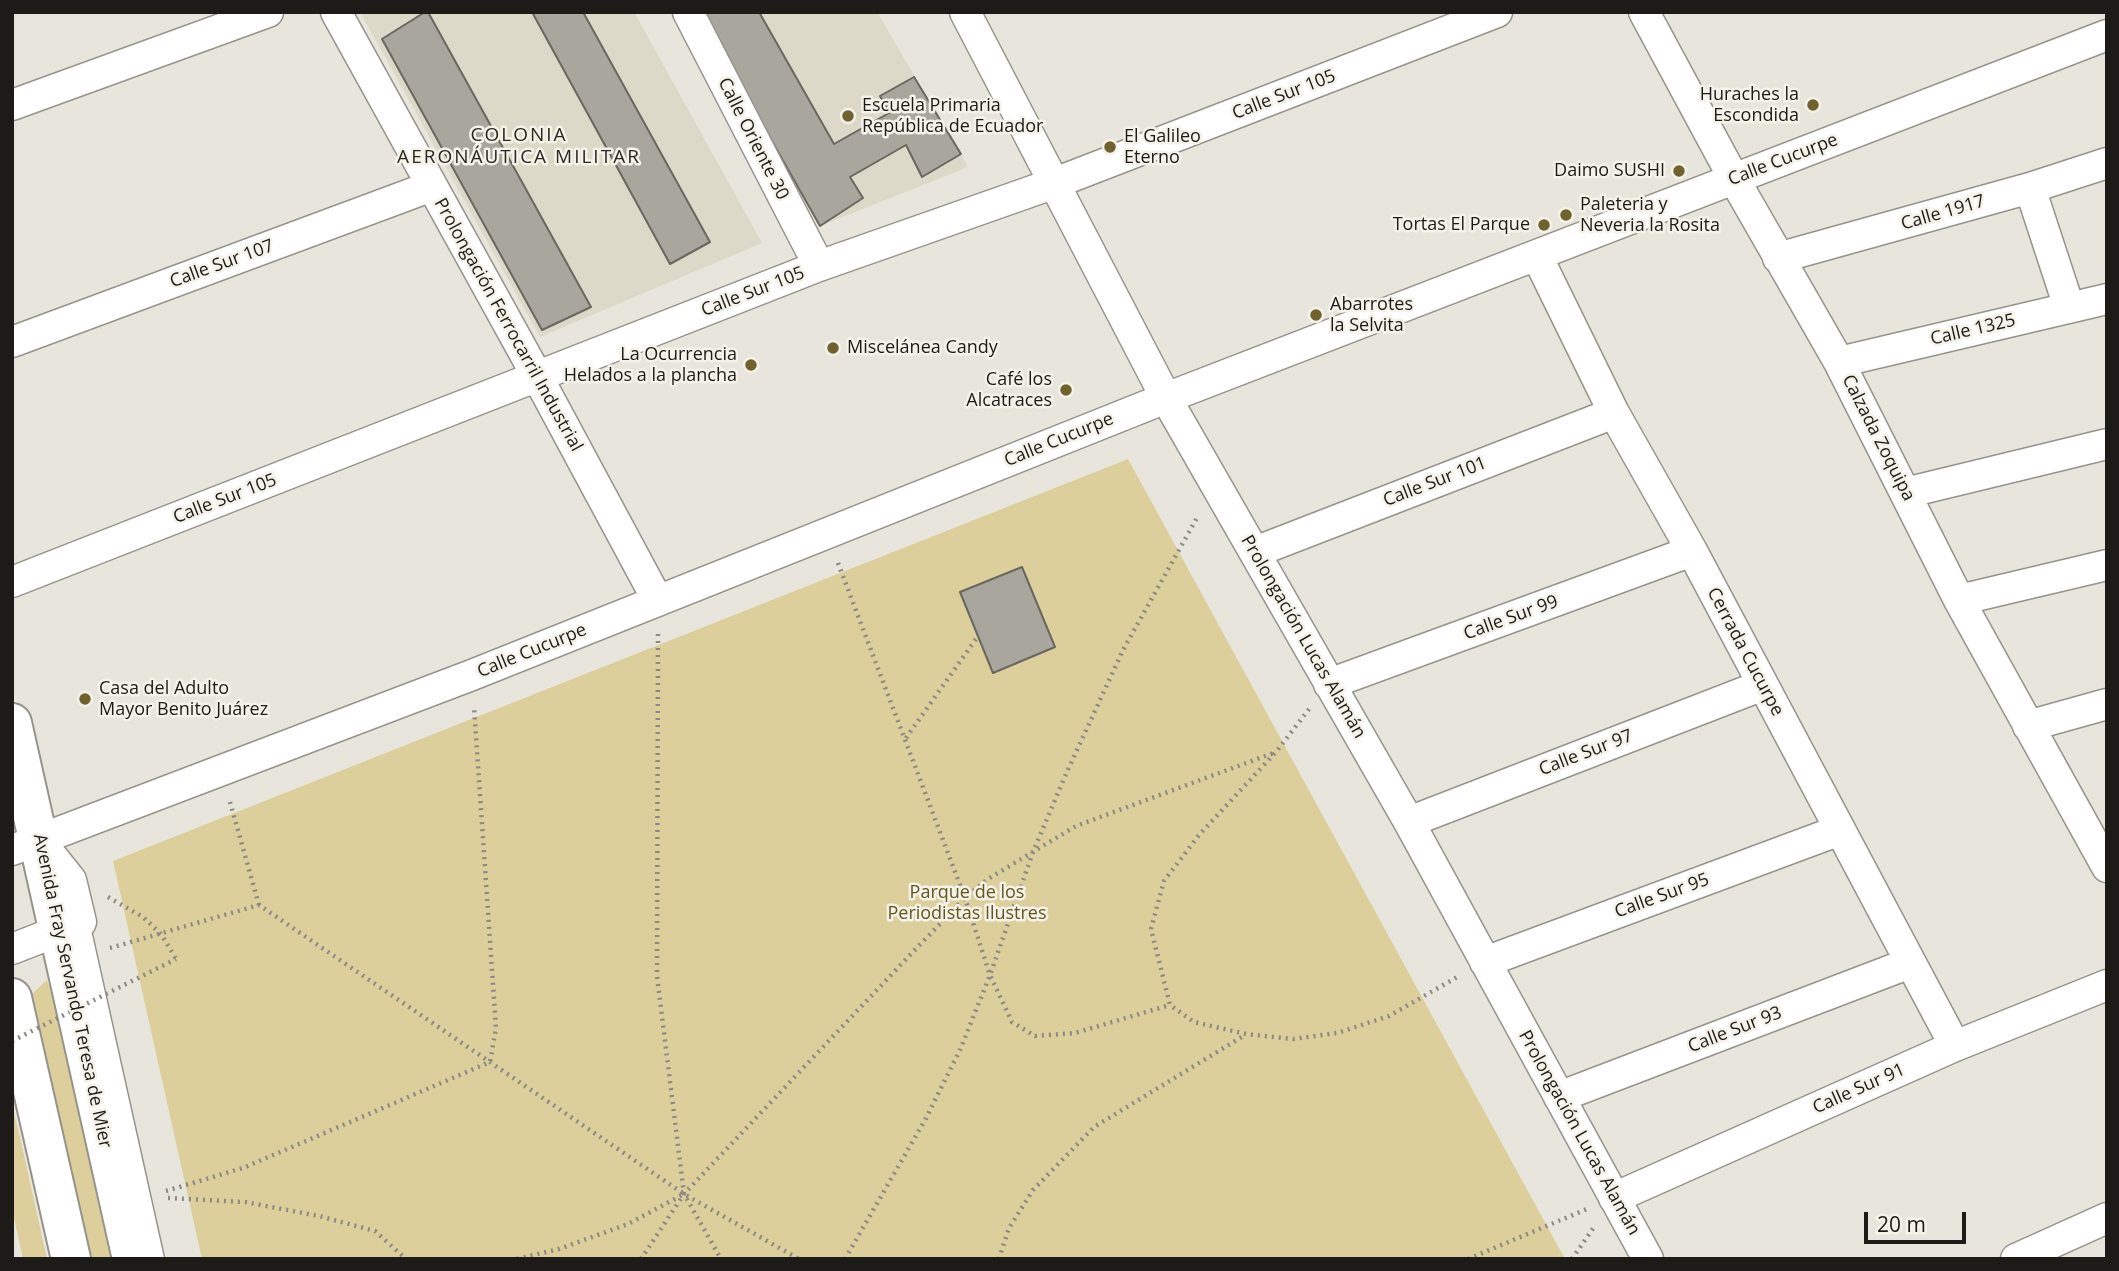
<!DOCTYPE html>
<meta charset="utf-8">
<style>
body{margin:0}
#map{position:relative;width:2119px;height:1271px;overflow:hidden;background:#e8e6dc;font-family:"Open Sans",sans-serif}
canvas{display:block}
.frame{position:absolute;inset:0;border:14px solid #1c1b18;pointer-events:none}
.scale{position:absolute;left:1864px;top:1212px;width:102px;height:32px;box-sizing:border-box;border:4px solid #1c1b18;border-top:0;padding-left:9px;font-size:21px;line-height:24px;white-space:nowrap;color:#1c1b18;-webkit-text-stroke:5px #f5f3e9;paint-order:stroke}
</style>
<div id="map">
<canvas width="2119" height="1271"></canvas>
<div class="frame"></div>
<div class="scale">20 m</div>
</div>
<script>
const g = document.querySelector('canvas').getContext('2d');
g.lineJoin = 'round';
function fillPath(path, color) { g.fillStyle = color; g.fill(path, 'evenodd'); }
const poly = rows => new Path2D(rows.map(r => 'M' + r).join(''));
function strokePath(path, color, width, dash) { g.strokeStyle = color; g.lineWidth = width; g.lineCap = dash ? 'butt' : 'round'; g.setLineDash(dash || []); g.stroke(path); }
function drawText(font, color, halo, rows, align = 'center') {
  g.font = font + ' "Open Sans",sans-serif'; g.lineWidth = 5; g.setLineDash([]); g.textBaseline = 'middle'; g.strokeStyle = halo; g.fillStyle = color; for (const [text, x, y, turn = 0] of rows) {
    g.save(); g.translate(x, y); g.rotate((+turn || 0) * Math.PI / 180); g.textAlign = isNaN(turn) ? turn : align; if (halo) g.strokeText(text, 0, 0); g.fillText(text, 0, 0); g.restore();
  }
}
fillPath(poly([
 [360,12,634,12,762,243,540,337],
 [701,12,877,12,968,167,820,226]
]), '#ddd9c8');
fillPath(poly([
 [1128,459,1565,1259,202,1259,113,861],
 [47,980,72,1058,118,1259,89,1259,32,994],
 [12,1106,20,1137,47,1259,23,1259,12,1209]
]), '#dccf9c');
const building = poly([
 [425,12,428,12,591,307,542,330,382,39,425,12],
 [532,12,583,12,710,242,670,264,532,12],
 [699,12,759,12,834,144,889,113,880,96,914,77,961,154,922,177,906,145,850,177,863,198,820,226,699,12],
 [1022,567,1055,647,993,673,960,592,1022,567]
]);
fillPath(building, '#a8a69d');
strokePath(building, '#69675f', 2);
const lane = poly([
 [81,922,156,1259]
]);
const street = poly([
 [336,12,537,376,658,601],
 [688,12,819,266],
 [965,12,1166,398,1409,822,1648,1259],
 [1644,12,1734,179,1839,362,1959,600,2107,867],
 [12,105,268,12],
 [2030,188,2069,307],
 [1537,256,1614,413,1692,551,1955,1046],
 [1778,258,2030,188,2107,163],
 [12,342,432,186],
 [1839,362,2107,299],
 [1905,493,2107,444],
 [1255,552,1614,413],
 [12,582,819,266,1055,183,1497,12],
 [1959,600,2107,565],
 [1329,684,1692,551],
 [2028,726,2107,704],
 [1409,822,1763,685],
 [12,850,472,675,1166,398,2107,35],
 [12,949,81,922,71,880,39,840],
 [1485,962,1840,830],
 [1559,1097,1910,963],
 [1614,1198,1955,1046,2107,985],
 [2016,1259,2107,1218]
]);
const secondary = poly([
 [12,723,132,1259]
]);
const primary = poly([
 [12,998,71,1259]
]);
strokePath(lane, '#96938a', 19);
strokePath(street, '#96938a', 33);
strokePath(secondary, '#96938a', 42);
strokePath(primary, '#96938a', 42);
strokePath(poly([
 [838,563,965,898,990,975,1012,1022,1035,1036,1075,1033,1170,1005],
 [658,634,657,976,684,1194,721,1259],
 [1309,709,1276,752,1199,835,1164,881,1151,929,1170,1005,1194,1022,1246,1034,1293,1039,1337,1033,1389,1016,1459,976],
 [906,738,978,636],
 [230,802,259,905],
 [108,897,143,917,161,934,176,959],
 [110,948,259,905,684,1194,799,1259],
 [166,1191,243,1168,490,1062,496,1028,474,707],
 [168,1198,245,1202,319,1216,375,1231,406,1259],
 [517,1259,559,1249,628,1224,682,1195],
 [641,1259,684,1194,909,956,965,898,988,879,1076,826,1276,752],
 [845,1259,925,1120,960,1050,990,975,1033,852,1066,774,1123,650,1198,516],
 [999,1259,1009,1228,1033,1190,1094,1127,1245,1035],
 [1468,1259,1587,1209],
 [1572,1259,1594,1227]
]), '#8b8982', 4.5, [2, 5]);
strokePath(lane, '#fff', 16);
strokePath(street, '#fff', 30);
strokePath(secondary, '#fff', 38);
strokePath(primary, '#fff', 38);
strokePath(poly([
 [12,1041,176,959]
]), '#8b8982', 4.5, [2, 5]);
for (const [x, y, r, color] of [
 [1813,105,7,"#6f622f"],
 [848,116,7,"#6f622f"],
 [1110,147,7,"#6f622f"],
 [1679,171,7,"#6f622f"],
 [1566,215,7,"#6f622f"],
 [1544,225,7,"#6f622f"],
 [1316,315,7,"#6f622f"],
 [833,348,7,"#6f622f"],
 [751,365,7,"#6f622f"],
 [1066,390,7,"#6f622f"],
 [85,699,7,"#6f622f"]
]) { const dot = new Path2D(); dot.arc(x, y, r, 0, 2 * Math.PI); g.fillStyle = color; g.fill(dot); strokePath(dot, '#f5f3e9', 2.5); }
drawText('18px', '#1c1b18', '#f5f3e9', [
 ["Calle Sur 105",1284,95,-21],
 ["Calle Oriente 30",753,139,63],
 ["Calle Cucurpe",1783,160,-21],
 ["Calle 1917",1943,213,-16],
 ["Calle Sur 107",222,264,-20],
 ["Calle Sur 105",753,292,-21],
 ["Prolongación Ferrocarril Industrial",508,325,61],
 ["Calle 1325",1973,330,-13],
 ["Calzada Zoquipa",1878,438,63],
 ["Calle Cucurpe",1059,440,-22],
 ["Calle Sur 101",1435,482,-21],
 ["Calle Sur 105",225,499,-21],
 ["Calle Sur 99",1511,618,-20],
 ["Prolongación Lucas Alamán",1303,637,60],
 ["Calle Cucurpe",532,651,-22],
 ["Cerrada Cucurpe",1745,652,62],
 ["Calle Sur 97",1586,753,-21],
 ["Calle Sur 95",1662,896,-20],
 ["Avenida Fray Servando Teresa de Mier",72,991,78],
 ["Calle Sur 93",1735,1030,-21],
 ["Calle Sur 91",1859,1089,-24],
 ["Prolongación Lucas Alamán",1579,1133,61]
]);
drawText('18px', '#1c1b18', '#f5f3e9', [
 ["Huraches la",1799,95,"right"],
 ["Escondida",1799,116,"right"],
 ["Escuela Primaria",862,106],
 ["República de Ecuador",862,127],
 ["El Galileo",1124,137],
 ["Eterno",1124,158],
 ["Daimo SUSHI",1665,171,"right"],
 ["Paleteria y",1580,205],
 ["Neveria la Rosita",1580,226],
 ["Tortas El Parque",1530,225,"right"],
 ["Abarrotes",1330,305],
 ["la Selvita",1330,326],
 ["Miscelánea Candy",847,348],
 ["La Ocurrencia",737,355,"right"],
 ["Helados a la plancha",737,376,"right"],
 ["Café los",1052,380,"right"],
 ["Alcatraces",1052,401,"right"],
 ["Casa del Adulto",99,689],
 ["Mayor Benito Juárez",99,710]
], 'left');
drawText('18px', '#63551c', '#f5f3e9', [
 ["Parque de los",967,893],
 ["Periodistas Ilustres",967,914]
]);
g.letterSpacing = '2px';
drawText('19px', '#2b2922', '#f5f3e9', [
 ["COLONIA",519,136],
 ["AERONÁUTICA MILITAR",519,158]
]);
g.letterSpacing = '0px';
</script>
